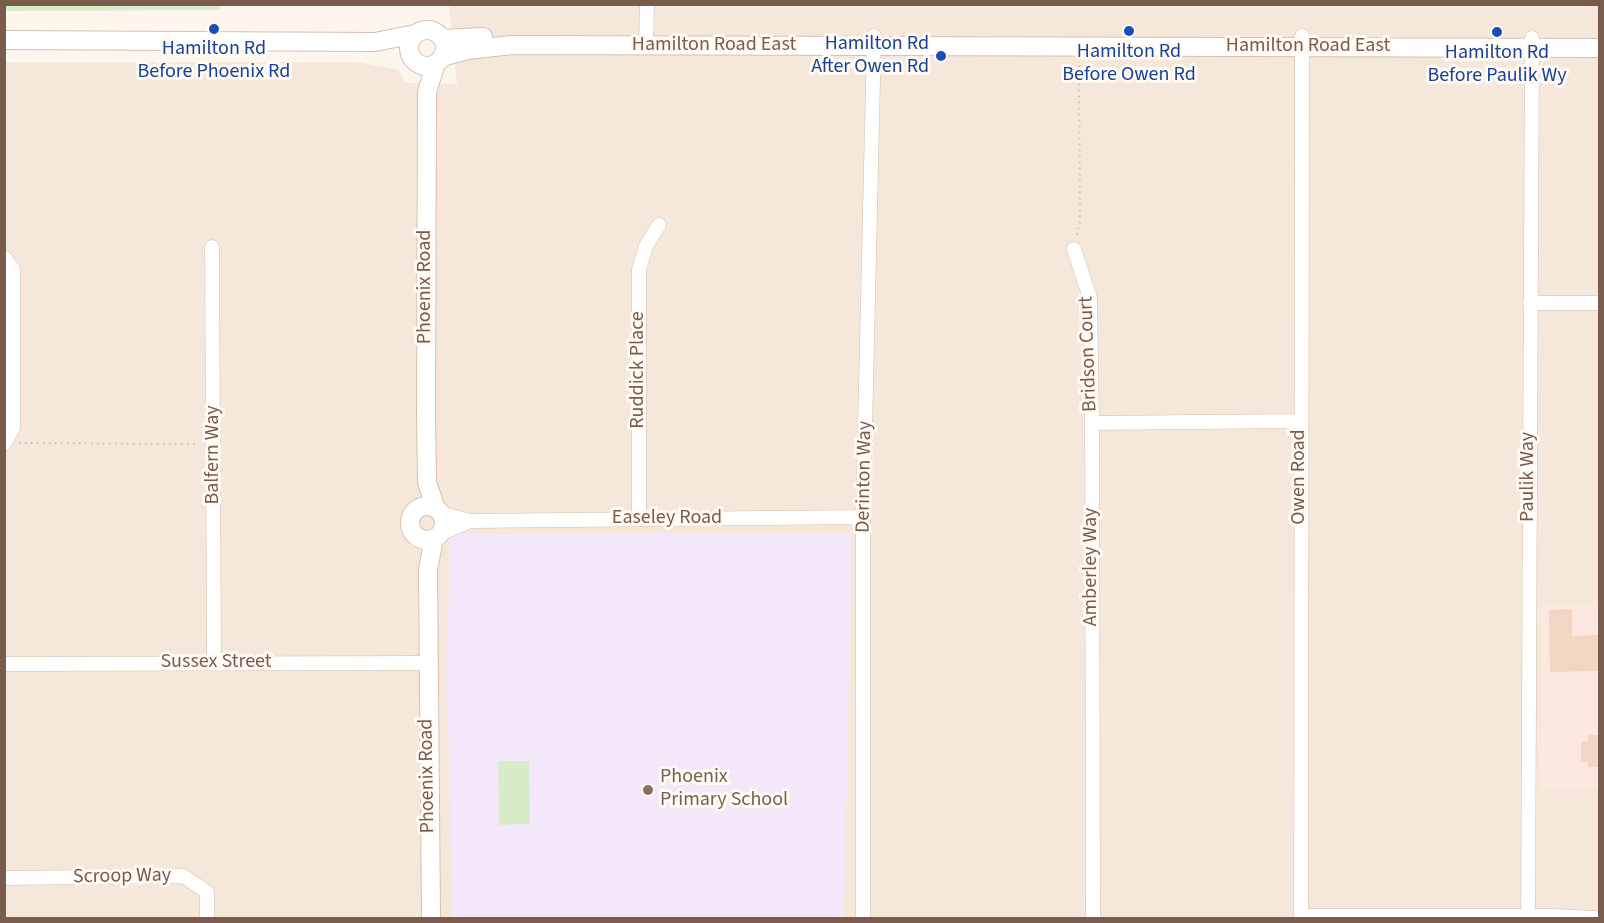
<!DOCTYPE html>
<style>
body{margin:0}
#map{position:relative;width:1604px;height:923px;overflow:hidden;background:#fdf6ec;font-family:"Source Sans 3",sans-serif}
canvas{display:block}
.frame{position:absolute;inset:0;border:6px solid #7a5c4d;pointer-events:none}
</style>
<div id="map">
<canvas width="1604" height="923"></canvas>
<div class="frame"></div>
</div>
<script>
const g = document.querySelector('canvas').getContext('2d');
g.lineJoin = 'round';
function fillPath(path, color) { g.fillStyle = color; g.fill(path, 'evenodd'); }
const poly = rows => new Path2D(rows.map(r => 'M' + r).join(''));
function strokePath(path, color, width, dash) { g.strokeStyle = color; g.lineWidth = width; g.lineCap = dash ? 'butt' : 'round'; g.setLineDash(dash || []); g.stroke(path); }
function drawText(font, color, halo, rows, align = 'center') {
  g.font = font + ' "Source Sans 3",sans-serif'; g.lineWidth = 6; g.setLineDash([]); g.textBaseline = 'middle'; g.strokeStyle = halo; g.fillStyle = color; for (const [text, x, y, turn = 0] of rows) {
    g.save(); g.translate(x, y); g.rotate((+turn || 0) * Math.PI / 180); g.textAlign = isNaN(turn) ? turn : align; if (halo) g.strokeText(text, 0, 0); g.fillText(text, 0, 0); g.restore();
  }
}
fillPath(poly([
 [449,4,1599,5,1599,918,5,918,4,62,359,62,399,70,405,83,457,84]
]), '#f5e8da');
fillPath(poly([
 [1540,606,1599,606,1599,789,1541,789]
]), '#fde8e0');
fillPath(poly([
 [450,534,852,534,844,918,452,918,447,662]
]), '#f3e8fa');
fillPath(poly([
 [219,4,220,10,4,11,5,4],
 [498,761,529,761,530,824,499,825]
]), '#d8ecc9');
fillPath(poly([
 [1572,609,1572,636,1599,635,1599,671,1550,672,1549,610],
 [1588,735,1599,735,1599,767,1588,767,1588,762,1581,762,1581,742,1588,741]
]), '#f3d5c3');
const street = poly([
 [646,45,647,4],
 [212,247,214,663],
 [1074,249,1090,298,1092,423],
 [4,257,13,269,13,428,4,444],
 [1530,303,1600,303],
 [440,513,470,521,863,517],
 [639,519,639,270,646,246,659,225],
 [440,534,470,521],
 [4,664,427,663],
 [4,878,183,876,207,892,207,918],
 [1301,916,1555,916,1595,918],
 [1528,916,1532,38],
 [863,918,863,517,874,36],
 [1093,918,1092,423,1300,421],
 [1301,918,1302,36]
]);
const secondary = poly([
 '409 48a18 18 0 1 1 36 0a18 18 0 1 1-36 0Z',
 [443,39,483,37],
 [4,40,375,42,415,34],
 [442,57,467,50,512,45,1600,48],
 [436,63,427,92,426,415,427,482,436,509],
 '410 523a17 17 0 1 1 34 0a17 17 0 1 1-34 0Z',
 [431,918,428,570,434,538]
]);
strokePath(street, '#d1beb0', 15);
strokePath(secondary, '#d6c0b0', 20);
strokePath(poly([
 [1077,235,1080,221,1079,61],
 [19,443,199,444]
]), '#d9b8a5', 2, [1.5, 4.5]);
strokePath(street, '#fff', 14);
strokePath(secondary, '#fff', 18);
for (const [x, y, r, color] of [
 [214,29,6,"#1a4fb4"],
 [1129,31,6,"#1a4fb4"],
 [1497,32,6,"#1a4fb4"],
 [941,56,6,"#1a4fb4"],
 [648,790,6,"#8d6e63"]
]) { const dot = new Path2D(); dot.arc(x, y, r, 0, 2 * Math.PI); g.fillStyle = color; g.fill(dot); strokePath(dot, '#fffaf3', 2); }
drawText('20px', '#164399', '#fffaf3', [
 ["Hamilton Rd",929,45,"right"],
 ["After Owen Rd",929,68,"right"],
 ["Hamilton Rd",214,50],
 ["Before Phoenix Rd",214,73],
 ["Hamilton Rd",1129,53],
 ["Before Owen Rd",1129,76],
 ["Hamilton Rd",1497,54],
 ["Before Paulik Wy",1497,77]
]);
drawText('20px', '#7a5c4d', '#fffaf3', [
 ["Hamilton Road East",714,46],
 ["Hamilton Road East",1308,47],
 ["Phoenix Road",426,287,-90],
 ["Bridson Court",1089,354,-92],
 ["Ruddick Place",639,370,-90],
 ["Balfern Way",214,455,-90],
 ["Derinton Way",865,477,-89],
 ["Owen Road",1300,477,-90],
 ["Paulik Way",1529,477,-90],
 ["Easeley Road",667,519],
 ["Amberley Way",1092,567,-90],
 ["Sussex Street",216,663],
 ["Phoenix Road",428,776,-91],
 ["Scroop Way",122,877,-1]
]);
drawText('20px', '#785e54', '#fffaf3', [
 ["Phoenix",660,778],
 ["Primary School",660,801]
], 'left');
</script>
